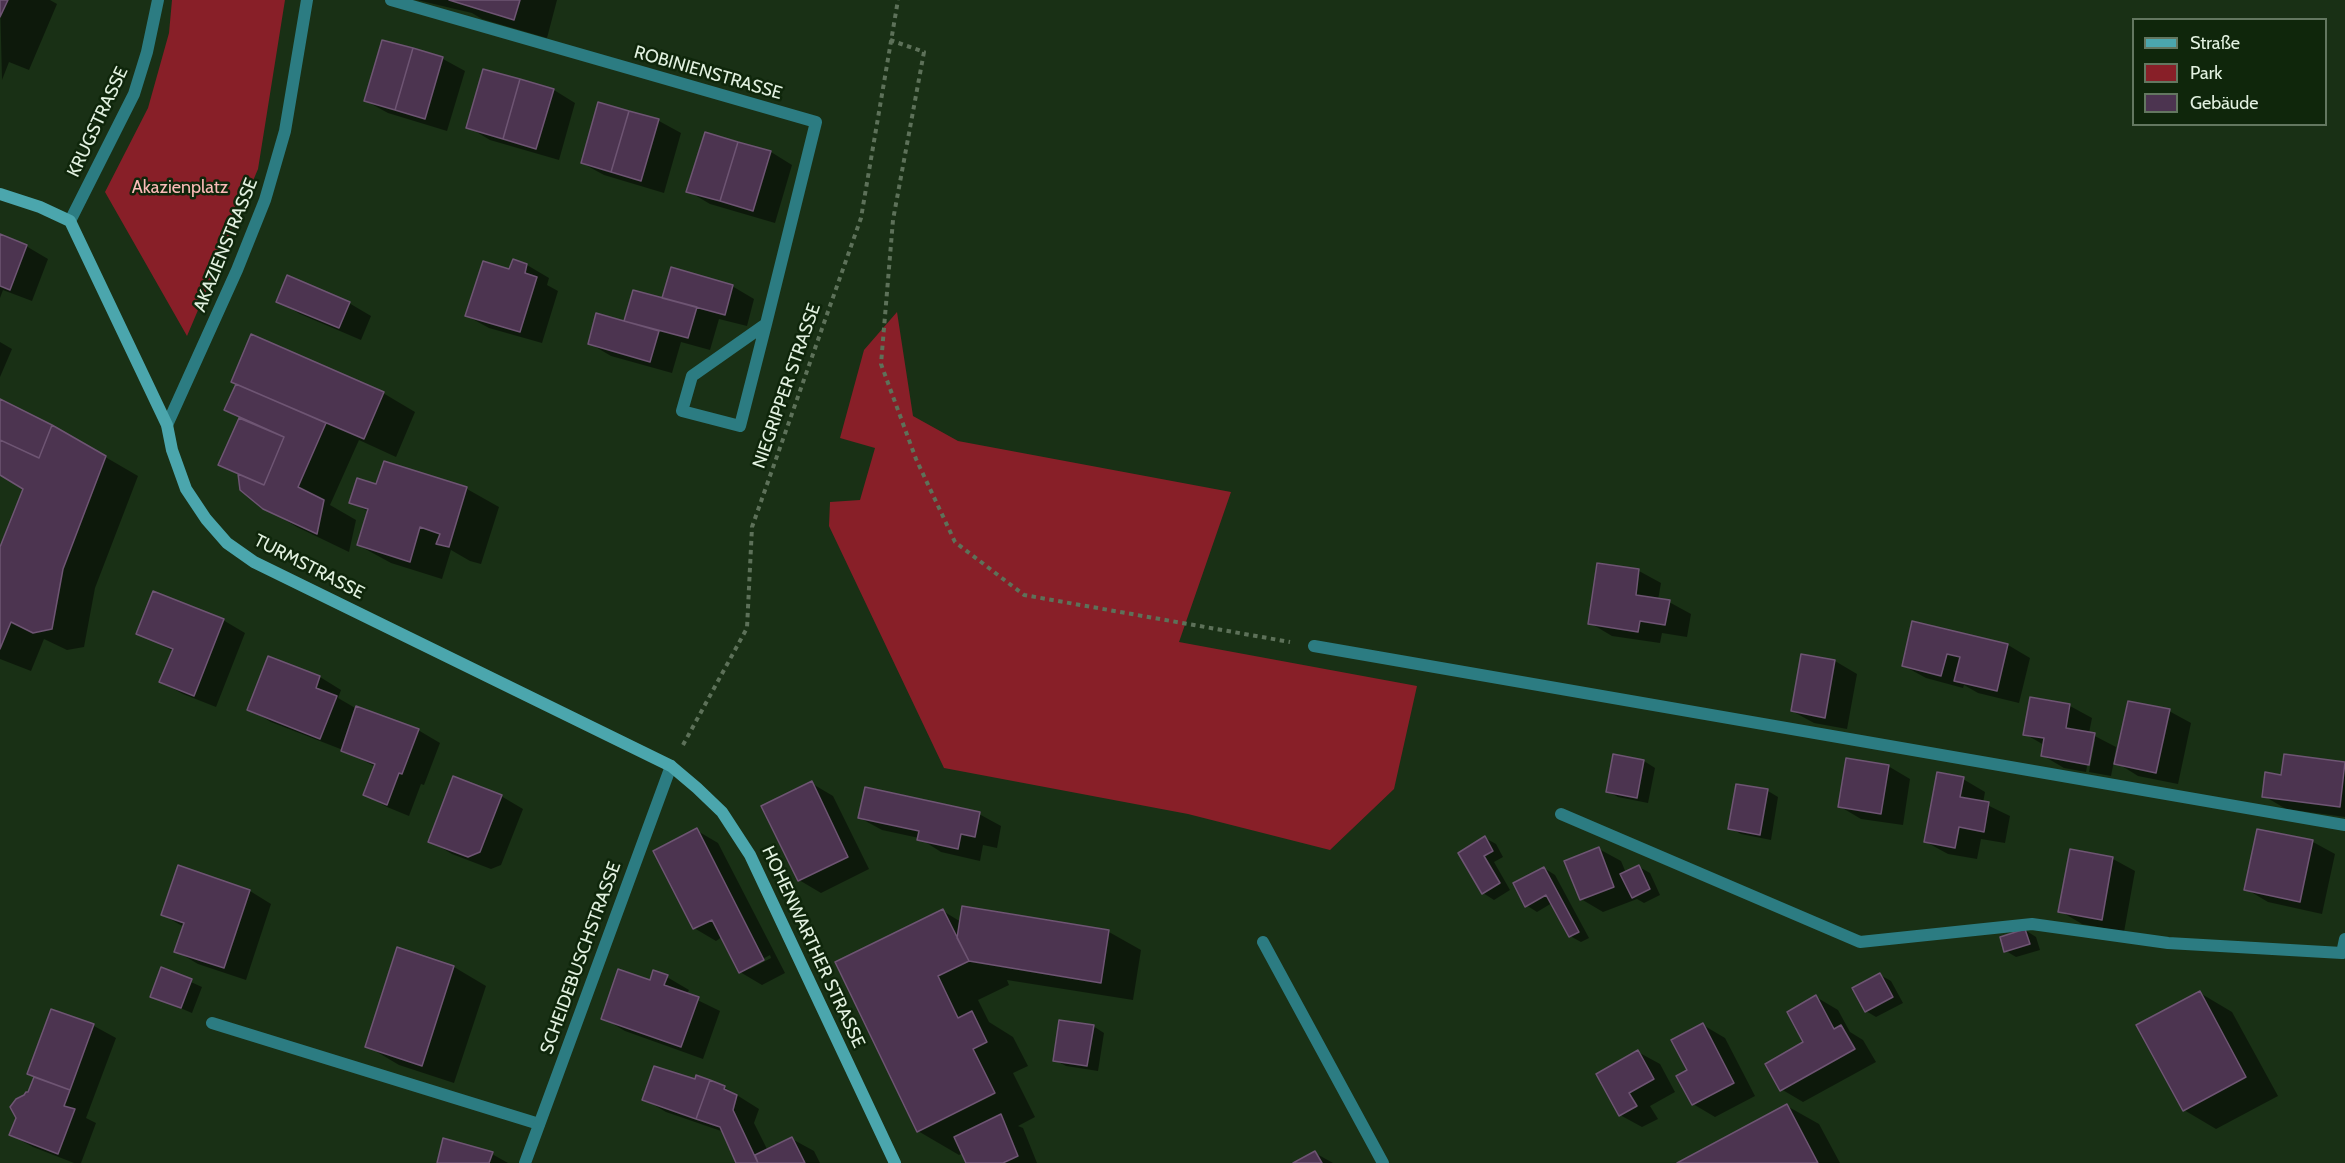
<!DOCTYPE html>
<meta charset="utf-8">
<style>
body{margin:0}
#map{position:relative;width:2345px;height:1163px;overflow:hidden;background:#193015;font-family:Cabin,sans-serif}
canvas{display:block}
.legend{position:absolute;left:2132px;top:18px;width:195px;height:108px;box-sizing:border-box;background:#0f260b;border:2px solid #637760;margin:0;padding:8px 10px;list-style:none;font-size:18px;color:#e2f1e0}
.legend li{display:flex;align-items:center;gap:12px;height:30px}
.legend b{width:30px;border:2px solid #637760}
</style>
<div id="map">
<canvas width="2345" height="1163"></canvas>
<ul class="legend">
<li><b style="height:8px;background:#4ba6ad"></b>Straße</li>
<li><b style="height:16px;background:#881f28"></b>Park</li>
<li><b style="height:16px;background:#4c3450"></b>Gebäude</li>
</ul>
</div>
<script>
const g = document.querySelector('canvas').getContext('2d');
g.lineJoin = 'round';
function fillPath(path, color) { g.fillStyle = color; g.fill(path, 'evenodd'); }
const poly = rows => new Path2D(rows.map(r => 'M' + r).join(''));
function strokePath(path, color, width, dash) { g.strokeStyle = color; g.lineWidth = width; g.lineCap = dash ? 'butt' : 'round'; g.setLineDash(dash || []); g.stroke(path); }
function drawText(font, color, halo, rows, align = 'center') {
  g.font = font + ' Cabin,sans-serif'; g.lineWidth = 5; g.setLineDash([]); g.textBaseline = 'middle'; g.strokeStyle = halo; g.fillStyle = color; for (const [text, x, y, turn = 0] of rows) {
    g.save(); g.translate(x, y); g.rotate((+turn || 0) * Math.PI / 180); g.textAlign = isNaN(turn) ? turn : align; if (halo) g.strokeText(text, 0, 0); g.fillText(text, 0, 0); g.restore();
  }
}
fillPath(poly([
 [172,0,285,0,258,169,187,336,105,192,148,108,169,33],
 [897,312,913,416,958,441,1231,492,1179,642,1417,686,1394,789,1330,850,1188,814,944,768,829,526,830,502,860,500,875,448,840,438,864,350]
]), '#881f28');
fillPath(poly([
 [0,0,50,0,57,4,29,70,9,62,2,80],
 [417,0,557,0,547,38,482,19,472,13],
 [383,41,443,59,465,71,447,131,388,113,366,101],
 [554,90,575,103,559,160,490,140,468,127],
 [599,104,659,121,681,133,664,193,604,175,582,163],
 [771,152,792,165,775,223,710,204,688,191],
 [0,236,26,246,48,259,32,301,3,290,0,298],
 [513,261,527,265,549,278,547,285,558,291,542,343,489,328,467,316,510,271],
 [732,286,754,299,747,326,719,319,710,350,681,342,672,373,611,356,589,343,625,323,634,292,663,299],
 [278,301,349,303,371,316,361,340,300,314],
 [0,342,12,349,0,377],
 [238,384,383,393,415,412,396,457,359,440,330,505,356,520,349,552,297,527,264,508,239,475,220,464,240,417,226,409],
 [0,400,52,426,138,476,95,588,84,647,67,650,44,639,31,671,0,659,0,546,2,547,25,488,0,473],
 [385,463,467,489,499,507,481,564,470,561,451,550,442,579,391,563,358,545,369,512,351,502,377,486],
 [1639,571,1661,583,1658,600,1669,602,1691,614,1687,637,1662,633,1660,643,1612,636,1590,623],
 [223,620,245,633,216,707,183,694,161,682,173,651,138,633],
 [1913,622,2008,645,2030,658,2019,703,1978,693,1964,685,1963,688,1926,678,1904,666],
 [269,658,320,677,341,690,338,698,357,709,418,730,440,743,424,785,421,784,409,816,387,807,365,795,376,767,343,750,271,722,249,709],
 [1835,661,1857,674,1847,729,1814,723,1792,711],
 [2031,699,2070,706,2092,718,2089,733,2116,747,2114,760,2117,761,2169,711,2191,723,2178,784,2138,776,2114,761,2111,776,2089,772,2095,740,2092,740,2086,772,2064,768,2042,755,2044,745,2025,734],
 [2285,755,2345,763,2345,817,2286,809,2264,796,2283,776],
 [1614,756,1644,761,1655,768,1648,803,1618,797,1607,791],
 [1888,766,1910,779,1903,825,1861,819,1839,806],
 [1963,779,1985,792,1983,803,2010,816,2005,843,1981,839,1977,859,1948,854,1926,842],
 [811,783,833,796,869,869,821,893,799,880],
 [1768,791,1778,797,1771,840,1741,834,1730,828],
 [501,796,523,809,501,865,491,869,452,854,430,841],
 [979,814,1001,826,997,848,983,845,980,861,941,852,919,838,882,830,860,818],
 [696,830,718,843,785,973,762,985,740,972,722,937,716,941,694,928],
 [770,955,771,958,750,969,750,966],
 [2258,830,2313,842,2335,854,2322,914,2268,902,2246,889],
 [1485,838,1496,844,1503,857,1494,862,1510,890,1494,900,1483,893,1460,853],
 [1599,849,1621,861,1626,873,1639,867,1650,873,1660,895,1644,903,1637,899,1603,912,1581,899],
 [2071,851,2113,859,2135,871,2124,932,2082,924,2060,911],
 [1544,868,1555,875,1589,938,1581,942,1570,936,1552,903,1537,912,1526,905],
 [250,891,271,904,246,980,198,964,176,951,184,927,163,915],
 [963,908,1109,932,1141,950,1133,1000,1007,980,1009,985,978,1000,989,1022,1013,1037,1028,1066,1013,1073,1035,1117,1018,1126,1023,1128,1037,1163,968,1163,963,1153,959,1155,918,1131,943,911,961,922],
 [2025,930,2036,937,2040,950,2016,957,2006,951],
 [398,949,454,967,486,986,454,1083,399,1065,367,1046],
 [162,969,202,987,192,1013,152,996],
 [1880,975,1891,981,1903,1003,1876,1017,1866,1011],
 [667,977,689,990,687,995,720,1011,703,1059,625,1031,603,1018,651,982],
 [2200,993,2232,1012,2278,1096,2216,1129,2184,1110],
 [1816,997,1838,1010,1850,1032,1863,1040,1876,1062,1803,1102,1781,1089,1805,1043],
 [52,1011,94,1026,116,1038,86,1118,96,1123,81,1163,74,1163,33,1147,11,1135,35,1077,29,1074],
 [1703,1025,1725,1038,1755,1096,1715,1117,1693,1104],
 [1093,1026,1104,1033,1098,1071,1066,1066,1055,1060],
 [1638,1052,1660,1064,1675,1092,1650,1106,1658,1119,1642,1127,1620,1115],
 [696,1081,724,1087,759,1109,754,1123,768,1151,792,1139,814,1151,820,1163,738,1163,724,1132,666,1112,644,1099],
 [1787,1106,1819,1124,1840,1163,1681,1163],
 [1315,1153,1333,1163,1296,1163],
 [492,1154,508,1163,438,1163]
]), '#0007');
const building = poly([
 [0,0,8,0,0,17,0,0],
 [449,0,520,0,514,20,449,0],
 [382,40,413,48,395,110,364,101,382,40],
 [413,48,443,57,425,119,395,110,413,48],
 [483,69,520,79,503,139,466,128,483,69],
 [520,79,554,89,536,149,503,139,520,79],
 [598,102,629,111,611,172,581,163,598,102],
 [629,111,659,119,641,181,611,172,629,111],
 [705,132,738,142,720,201,686,192,705,132],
 [738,142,771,151,753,211,720,201,738,142],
 [0,234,27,245,10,290,0,286,0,234],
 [513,259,527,264,525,273,537,277,520,332,465,316,483,261,509,269,513,259],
 [671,267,733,285,725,315,662,298,671,267],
 [287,275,350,302,339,328,276,302,287,275],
 [633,290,697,307,688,338,624,321,633,290],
 [596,313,659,331,650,362,588,344,596,313],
 [251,334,384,392,364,439,231,382,251,334],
 [236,384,326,423,298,487,324,500,317,534,263,509,240,490,238,474,264,485,284,437,224,410,236,384],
 [0,399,52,425,39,458,0,440,0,399],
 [239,418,284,437,264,485,218,465,239,418],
 [52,425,106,456,63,569,52,629,33,633,11,622,0,649,0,547,23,489,0,475,0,440,39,458,52,425],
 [384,461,467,487,449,547,436,544,440,534,420,527,410,562,357,545,368,509,349,503,357,478,376,484,384,461],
 [1597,563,1639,569,1636,595,1670,600,1665,625,1640,621,1638,632,1588,624,1597,563],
 [153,591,224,619,194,696,159,682,173,649,136,634,153,591],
 [1912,621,2008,644,1997,691,1954,681,1960,657,1947,654,1941,676,1902,666,1912,621],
 [1801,654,1835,660,1825,718,1791,711,1801,654],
 [268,656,320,676,316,688,337,696,320,739,247,710,268,656],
 [2030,697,2070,704,2066,728,2095,733,2089,765,2041,756,2044,738,2023,735,2030,697],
 [2128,701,2170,709,2156,773,2114,764,2128,701],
 [356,706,419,729,402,774,399,773,387,805,363,795,375,764,341,751,356,706],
 [1613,754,1644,760,1637,798,1606,792,1613,754],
 [2284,754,2345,762,2340,807,2262,797,2265,772,2281,775,2284,754],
 [1846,758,1889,765,1881,814,1838,807,1846,758],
 [1937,772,1964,777,1960,797,1989,802,1984,832,1959,827,1955,848,1924,842,1937,772],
 [453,776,502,795,480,852,468,857,428,842,453,776],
 [812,781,848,857,798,881,761,806,812,781],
 [1736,784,1768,789,1760,835,1728,829,1736,784],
 [865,787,980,812,975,837,961,834,958,849,917,840,919,831,858,818,865,787],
 [697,828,764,960,739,973,712,920,693,929,653,851,697,828],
 [2257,829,2313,840,2300,902,2244,890,2257,829],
 [1485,836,1493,851,1484,856,1500,883,1482,894,1458,853,1485,836],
 [1599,847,1614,887,1580,900,1564,861,1599,847],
 [2070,849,2113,857,2102,920,2058,912,2070,849],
 [178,865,250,890,224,968,174,952,184,923,161,915,178,865],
 [1639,865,1650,889,1632,898,1620,874,1639,865],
 [1544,867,1579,932,1569,937,1546,895,1525,907,1513,883,1544,867],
 [962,906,1109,930,1101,983,969,961,957,938,962,906],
 [943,909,969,961,938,976,958,1018,972,1011,987,1042,973,1049,995,1093,917,1132,835,962,943,909],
 [2025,929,2030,944,2004,952,2000,937,2025,929],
 [397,947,454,966,422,1066,365,1047,397,947],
 [161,967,192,979,181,1008,150,997,161,967],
 [618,969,650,980,653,970,668,975,664,985,699,997,681,1047,601,1019,618,969],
 [1880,973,1893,997,1865,1012,1852,988,1880,973],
 [2200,991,2246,1077,2183,1111,2136,1025,2200,991],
 [1816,995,1834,1029,1841,1025,1855,1049,1780,1091,1765,1064,1803,1042,1787,1012,1816,995],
 [51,1009,94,1024,70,1090,27,1074,51,1009],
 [1059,1020,1094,1025,1087,1066,1053,1061,1059,1020],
 [1703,1023,1734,1083,1692,1105,1676,1076,1687,1070,1671,1040,1703,1023],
 [1638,1050,1654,1079,1629,1093,1637,1106,1619,1116,1596,1074,1638,1050],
 [654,1066,695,1079,696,1075,710,1080,696,1119,642,1100,654,1066],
 [34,1077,70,1090,64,1106,75,1109,58,1154,9,1135,16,1118,10,1107,16,1099,24,1095,26,1092,28,1092,34,1077],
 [710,1080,725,1086,724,1089,737,1095,733,1110,758,1163,736,1163,720,1127,696,1119,710,1080],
 [1787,1104,1818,1163,1677,1163,1787,1104],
 [1001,1114,1018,1156,1003,1163,966,1163,954,1137,1001,1114],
 [792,1137,805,1163,758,1163,755,1155,792,1137],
 [443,1138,493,1152,489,1163,437,1163,443,1138],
 [1315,1151,1322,1163,1293,1163,1315,1151]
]);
fillPath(building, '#4c3450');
strokePath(building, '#6e5573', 1.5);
strokePath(poly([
 [890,40,924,52,893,220,881,364,916,459,955,542,1024,595,1290,642],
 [683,745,747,628,752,527,861,218,898,0]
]), '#5d7159', 4, [4.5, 4.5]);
strokePath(poly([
 [391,0,816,122,766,324,740,426,682,411,692,376,766,324],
 [1314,646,2345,825],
 [1561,814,1860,942,2032,924,2168,943,2342,953,2345,939],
 [1263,942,1383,1163],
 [212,1023,539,1124]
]), '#2c7c82', 12);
strokePath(poly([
 [70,221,134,94,147,52,158,0],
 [167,425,237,270,265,200,285,131,307,0],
 [525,1163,671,766]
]), '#2c7c82', 12);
strokePath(poly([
 [0,194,40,207,70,221,167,425,172,450,186,489,206,519,227,543,254,562,671,766,697,788,722,812,750,855,895,1163]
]), '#4ba6ad', 12);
drawText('18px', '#e2f1e0', '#0f260b', [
 ["ROBINIENSTRASSE",708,73,16],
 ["KRUGSTRASSE",98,122,-65],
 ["AKAZIENSTRASSE",226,245,-68],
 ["NIEGRIPPER STRASSE",787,386,-71],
 ["TURMSTRASSE",309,567,27],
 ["HOHENWARTHER STRASSE",813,947,65],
 ["SCHEIDEBUSCHSTRASSE",581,958,-70]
]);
drawText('18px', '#fabbb8', '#0f260b', [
 ["Akazienplatz",180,188]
]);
</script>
